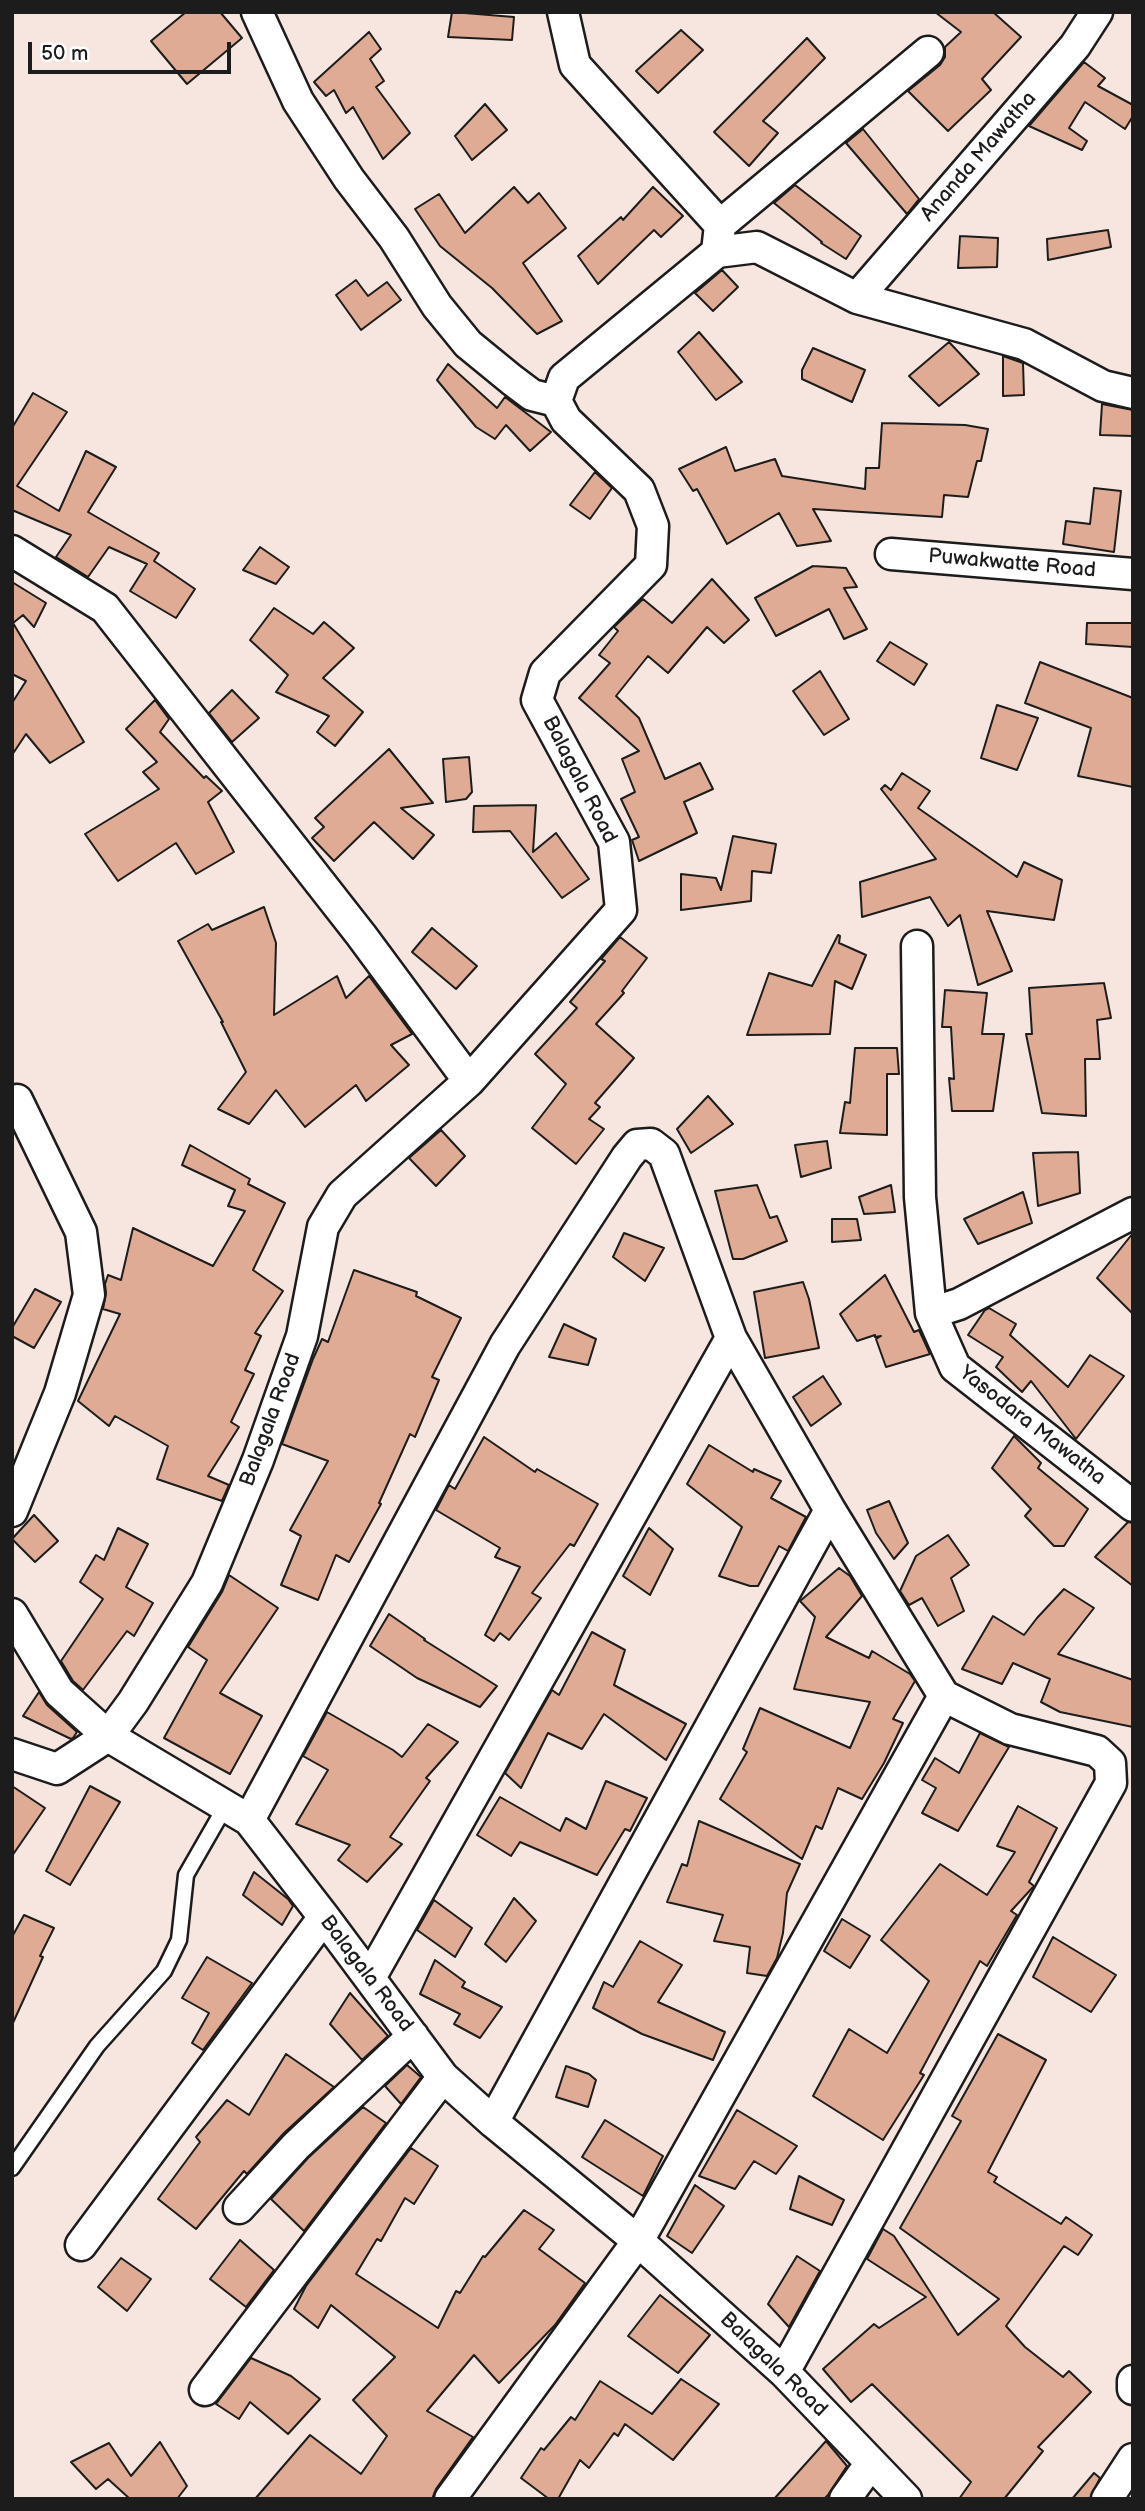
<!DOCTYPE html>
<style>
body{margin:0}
#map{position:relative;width:1145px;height:2511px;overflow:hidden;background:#f6e6df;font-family:"Balsamiq Sans",sans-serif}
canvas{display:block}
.frame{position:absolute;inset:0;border:14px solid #1c1c1c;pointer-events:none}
.scale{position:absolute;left:28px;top:42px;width:203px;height:32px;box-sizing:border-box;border:4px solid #1c1c1c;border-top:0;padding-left:9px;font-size:21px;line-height:24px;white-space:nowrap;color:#1c1c1c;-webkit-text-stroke:5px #fff;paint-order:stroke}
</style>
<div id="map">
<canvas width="1145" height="2511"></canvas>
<div class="frame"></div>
<div class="scale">50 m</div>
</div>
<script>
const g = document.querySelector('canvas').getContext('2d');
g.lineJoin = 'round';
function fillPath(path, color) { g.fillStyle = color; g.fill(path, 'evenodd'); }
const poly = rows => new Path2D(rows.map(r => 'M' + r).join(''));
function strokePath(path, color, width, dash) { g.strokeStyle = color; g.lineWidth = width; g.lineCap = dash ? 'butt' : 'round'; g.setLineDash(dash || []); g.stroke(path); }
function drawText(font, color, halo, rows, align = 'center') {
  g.font = font + ' "Balsamiq Sans",sans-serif'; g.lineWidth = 6; g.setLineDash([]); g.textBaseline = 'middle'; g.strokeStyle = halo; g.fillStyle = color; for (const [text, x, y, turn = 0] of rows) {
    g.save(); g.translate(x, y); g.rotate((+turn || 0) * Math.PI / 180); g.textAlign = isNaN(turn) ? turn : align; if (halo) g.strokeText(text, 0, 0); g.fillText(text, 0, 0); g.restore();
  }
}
const building = poly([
 [186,12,220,12,242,38,187,84,151,41,186,12],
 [452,12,514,17,512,40,448,37,452,12],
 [935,12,993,12,1021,37,982,79,991,90,948,131,908,91,940,65,945,57,945,47,961,32,935,12],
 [681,30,703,50,658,93,636,71,681,30],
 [369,32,381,49,370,59,384,81,376,87,410,133,383,159,353,107,346,113,334,90,326,96,314,82,369,32],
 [807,38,825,58,763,121,778,133,749,166,714,132,807,38],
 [1084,62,1105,78,1098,86,1133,105,1133,116,1125,129,1085,102,1069,128,1087,141,1082,150,1029,126,1084,62],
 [485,104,507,130,472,160,455,136,485,104],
 [863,129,919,199,907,214,846,143,863,129],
 [795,185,861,236,846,259,821,243,822,242,774,203,795,185],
 [514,187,528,203,539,193,566,228,523,263,562,321,537,334,492,288,440,246,415,209,439,194,465,233,514,187],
 [653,187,683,216,661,237,654,230,598,284,578,256,621,217,623,220,653,187],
 [1108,230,1111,247,1048,260,1047,239,1108,230],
 [960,236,998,238,997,267,958,268,960,236],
 [722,270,738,287,713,311,695,293,722,270],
 [356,280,368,296,387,282,401,300,361,330,336,295,356,280],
 [699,332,742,382,716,400,678,352,699,332],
 [949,342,979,374,939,406,909,376,949,342],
 [813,348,865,370,852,402,802,379,802,370,813,348],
 [1003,356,1023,363,1024,395,1003,396,1003,356],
 [448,364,497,408,505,397,551,432,530,451,506,425,495,439,476,427,437,380,448,364],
 [33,393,67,412,17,486,59,511,86,451,116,467,88,512,159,553,154,561,195,589,176,618,130,591,147,564,109,547,88,577,56,557,71,535,12,510,12,428,33,393],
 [1102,404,1133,410,1133,436,1100,435,1102,404],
 [882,423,965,425,988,429,981,461,977,461,968,497,944,495,942,517,813,509,831,541,797,546,779,513,727,544,697,489,693,491,679,469,726,447,735,471,775,459,782,476,865,489,866,468,879,468,882,423],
 [595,472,612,488,590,519,570,505,595,472],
 [1094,488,1121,491,1114,552,1063,544,1066,521,1090,524,1094,488],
 [260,547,289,567,276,584,243,570,260,547],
 [813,566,846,568,857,587,844,588,867,629,844,639,829,609,776,636,755,598,813,566],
 [712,579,749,620,724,643,707,627,668,673,648,656,616,696,639,718,665,779,700,763,713,789,684,802,697,833,639,861,632,840,639,837,621,799,635,792,622,759,639,751,579,698,610,663,599,655,618,631,614,627,643,599,672,623,712,579],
 [12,582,46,603,34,627,23,615,13,623,84,742,50,763,26,734,12,755,12,703,26,681,12,674,12,582],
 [274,608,313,634,324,622,354,648,323,678,363,712,335,746,317,732,329,716,276,692,288,675,250,640,274,608],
 [1087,623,1133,623,1133,647,1086,644,1087,623],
 [890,642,927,664,914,685,877,661,890,642],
 [1040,662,1133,698,1133,787,1078,776,1091,728,1025,703,1040,662],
 [820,671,849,719,824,735,793,691,820,671],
 [232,690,259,718,232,742,209,713,232,690],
 [155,700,169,719,160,732,204,778,206,776,222,791,208,802,234,852,196,874,176,843,118,881,85,834,159,789,143,772,157,762,126,729,155,700],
 [997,705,1038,718,1017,770,981,758,997,705],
 [389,749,433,803,401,808,434,835,413,859,374,822,334,861,312,838,324,827,315,818,389,749],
 [469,757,472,792,466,799,446,802,443,759,469,757],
 [902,773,930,791,918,808,1017,877,1024,862,1062,880,1054,920,987,911,1012,971,978,985,960,915,948,926,930,897,862,917,860,882,936,859,881,789,885,785,891,790,902,773],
 [536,805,533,852,556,833,589,879,562,898,510,831,473,832,474,806,536,805],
 [733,836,776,844,771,873,752,871,751,901,681,910,681,874,716,878,721,890,733,836],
 [264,907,276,943,274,1015,337,976,346,998,369,976,412,1034,391,1045,409,1065,366,1101,356,1085,305,1127,276,1090,249,1124,218,1109,246,1072,221,1022,223,1022,178,941,208,924,212,930,264,907],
 [432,928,477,966,456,989,412,952,432,928],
 [838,935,840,936,839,943,866,955,852,989,835,981,830,1034,747,1035,769,973,812,986,838,935],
 [620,937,647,958,622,991,624,993,596,1024,634,1058,595,1103,600,1107,589,1119,604,1129,576,1164,532,1128,566,1084,535,1054,577,1008,570,1002,605,961,601,959,620,937],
 [1104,983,1111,1018,1097,1020,1100,1059,1085,1059,1086,1116,1042,1113,1026,1034,1032,1034,1029,988,1104,983],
 [945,990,987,993,982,1034,1004,1034,993,1111,952,1111,949,1078,954,1079,951,1027,942,1027,945,990],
 [855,1048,897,1048,899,1074,887,1074,887,1135,840,1133,845,1102,850,1103,855,1048],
 [708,1096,733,1124,691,1153,677,1129,708,1096],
 [441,1130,465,1156,436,1186,409,1158,441,1130],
 [827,1141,831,1168,801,1177,795,1145,827,1141],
 [190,1145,250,1179,248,1184,285,1203,253,1270,283,1291,255,1333,261,1336,245,1370,254,1374,231,1422,239,1427,208,1476,229,1485,222,1501,157,1479,168,1446,115,1416,109,1426,78,1401,120,1314,103,1309,106,1293,105,1284,108,1275,121,1280,133,1228,213,1266,245,1211,228,1206,235,1190,182,1165,190,1145],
 [1078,1152,1080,1193,1038,1206,1033,1153,1078,1152],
 [757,1185,770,1218,777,1216,787,1241,743,1259,733,1259,715,1191,757,1185],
 [891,1185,895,1212,864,1214,859,1197,891,1185],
 [1023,1192,1032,1223,978,1244,964,1219,1023,1192],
 [832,1219,857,1219,861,1240,832,1242,832,1219],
 [624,1233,664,1248,645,1281,613,1257,624,1233],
 [1133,1233,1133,1314,1097,1278,1133,1233],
 [354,1270,417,1292,416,1296,461,1318,432,1377,439,1380,415,1437,410,1434,379,1503,381,1504,349,1562,336,1555,318,1600,281,1585,301,1536,290,1530,328,1461,282,1444,313,1359,322,1339,328,1342,354,1270],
 [885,1275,914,1332,919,1330,930,1354,886,1367,876,1339,881,1336,875,1337,875,1335,857,1341,840,1314,885,1275],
 [803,1282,809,1299,819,1348,765,1358,754,1292,803,1282],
 [35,1289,61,1302,34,1348,12,1336,12,1328,35,1289],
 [989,1308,1016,1324,1010,1335,1068,1387,1090,1355,1124,1376,1076,1439,1031,1381,1022,1392,996,1367,1003,1357,968,1335,985,1310,989,1308],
 [564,1324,596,1339,588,1365,549,1357,564,1324],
 [823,1376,841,1404,811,1426,793,1397,823,1376],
 [1014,1436,1041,1463,1038,1468,1088,1509,1064,1546,1054,1546,1025,1516,1031,1509,992,1468,1014,1436],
 [484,1437,535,1472,537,1469,598,1504,574,1546,570,1544,532,1593,541,1598,509,1640,500,1633,494,1641,485,1635,520,1567,495,1557,500,1548,436,1510,449,1485,455,1489,484,1437],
 [709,1445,753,1472,754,1469,781,1481,771,1498,806,1517,788,1551,779,1546,758,1586,750,1586,719,1576,742,1527,687,1484,709,1445],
 [889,1501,908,1543,894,1559,876,1533,867,1510,889,1501],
 [34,1515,58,1541,35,1562,12,1539,34,1515],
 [1128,1522,1133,1523,1133,1586,1095,1557,1128,1522],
 [118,1528,148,1544,126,1587,153,1603,134,1636,127,1631,83,1690,73,1681,61,1661,103,1599,80,1582,96,1555,104,1560,118,1528],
 [649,1528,673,1549,650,1595,623,1576,649,1528],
 [948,1535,969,1565,951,1578,964,1611,938,1626,922,1598,909,1605,900,1591,916,1556,948,1535],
 [839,1568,850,1576,862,1596,826,1637,869,1658,872,1651,910,1674,915,1681,893,1719,903,1723,884,1763,862,1799,838,1788,822,1829,816,1826,802,1859,720,1799,747,1752,743,1749,760,1708,850,1748,870,1702,794,1689,815,1617,800,1601,839,1568],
 [229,1575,278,1608,220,1693,262,1716,230,1774,164,1738,207,1660,188,1647,222,1592,229,1575],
 [1064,1589,1094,1608,1058,1654,1133,1680,1133,1727,1060,1712,1041,1702,1050,1679,1013,1663,1002,1684,962,1669,993,1616,1024,1635,1037,1618,1064,1589],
 [389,1614,425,1639,424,1640,497,1686,480,1707,417,1678,370,1646,389,1614],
 [592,1632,625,1650,614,1685,686,1724,666,1760,604,1714,582,1749,548,1733,521,1788,505,1773,552,1690,559,1695,592,1632],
 [39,1692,47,1705,77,1732,73,1738,71,1739,23,1716,39,1692],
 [327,1712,393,1750,402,1757,428,1724,458,1742,426,1778,430,1781,390,1837,402,1844,367,1882,338,1860,350,1845,296,1824,328,1770,303,1756,327,1712],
 [980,1733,1009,1747,958,1831,922,1813,936,1788,922,1780,935,1758,959,1773,980,1733],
 [606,1781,647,1798,630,1831,625,1829,597,1875,520,1842,511,1856,477,1835,500,1797,560,1831,566,1818,586,1829,606,1781],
 [12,1786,45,1808,12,1856,12,1786],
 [90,1786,120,1802,70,1885,46,1871,90,1786],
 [1018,1806,1057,1828,1029,1882,1034,1886,1011,1911,1017,1915,987,1966,980,1961,920,2073,924,2075,883,2140,813,2096,849,2029,887,2053,929,1981,881,1940,940,1864,987,1895,1015,1852,997,1846,1018,1806],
 [699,1821,800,1864,787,1893,783,1933,777,1958,767,1976,747,1973,750,1947,714,1941,723,1915,667,1902,682,1864,687,1866,699,1821],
 [254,1872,288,1899,293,1906,282,1925,243,1895,254,1872],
 [514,1898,536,1921,506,1962,485,1944,514,1898],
 [434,1900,472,1928,455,1957,417,1930,434,1900],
 [24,1915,54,1928,40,1956,43,1957,12,2025,12,1937,24,1915],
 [842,1919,870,1936,850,1968,824,1951,842,1919],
 [1053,1937,1116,1975,1091,2012,1033,1977,1053,1937],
 [640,1941,682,1965,658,2002,725,2032,713,2060,642,2034,593,2008,604,1982,613,1987,640,1941],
 [207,1957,252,1983,203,2050,192,2043,209,2013,182,1998,207,1957],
 [435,1960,465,1982,462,1987,502,2007,480,2038,454,2024,460,2014,420,1994,435,1960],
 [350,1993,388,2036,362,2060,330,2024,350,1993],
 [998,2034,1046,2060,988,2172,997,2177,994,2182,1061,2224,1066,2217,1092,2235,1078,2255,1064,2246,1006,2326,1025,2347,1063,2377,1069,2371,1091,2392,1038,2447,1043,2451,1004,2499,959,2499,971,2482,872,2384,851,2402,823,2369,874,2324,879,2328,926,2297,867,2259,883,2229,894,2236,958,2335,999,2299,900,2228,961,2121,952,2116,998,2034],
 [286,2054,334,2087,284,2133,247,2174,244,2171,196,2229,158,2199,200,2142,196,2137,227,2100,249,2115,286,2054],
 [407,2065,421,2077,401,2104,385,2086,407,2065],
 [566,2066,589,2074,596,2080,588,2107,556,2097,566,2066],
 [363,2107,386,2123,304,2231,271,2199,308,2158,363,2107],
 [737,2110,797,2146,776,2174,754,2161,735,2189,699,2176,737,2110],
 [605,2120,663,2156,643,2196,582,2157,605,2120],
 [411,2148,438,2166,414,2204,405,2198,381,2241,377,2239,356,2274,438,2328,456,2291,460,2293,483,2256,485,2257,524,2210,554,2230,539,2249,585,2283,555,2325,499,2383,474,2355,427,2411,473,2437,436,2489,432,2499,255,2499,310,2435,361,2474,387,2436,353,2400,395,2357,331,2305,318,2328,294,2309,306,2286,411,2148],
 [799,2176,844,2200,832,2225,790,2209,799,2176],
 [695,2185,724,2206,692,2253,667,2236,695,2185],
 [240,2240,274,2270,246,2307,210,2279,240,2240],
 [797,2256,820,2271,789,2327,768,2304,797,2256],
 [121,2258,151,2279,127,2311,98,2287,121,2258],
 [660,2295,710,2335,678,2373,628,2336,660,2295],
 [251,2358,291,2376,320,2399,288,2434,250,2402,239,2419,216,2404,251,2358],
 [681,2379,719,2404,673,2460,625,2424,618,2436,614,2433,589,2468,580,2460,558,2499,549,2499,521,2478,541,2448,544,2450,571,2417,575,2420,600,2381,652,2414,681,2379],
 [826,2441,847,2466,828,2495,824,2499,774,2499,826,2441],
 [160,2442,187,2486,177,2499,130,2499,108,2479,96,2489,71,2462,109,2443,131,2476,160,2442],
 [1094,2473,1100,2478,1090,2499,1072,2499,1094,2473]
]);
fillPath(building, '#e0ab95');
strokePath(building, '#1c1c1c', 2);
const service = poly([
 [12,2168,97,2046,164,1971,179,1940,186,1875,225,1807]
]);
const minor = poly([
 [257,12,298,101,349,179,394,238,437,306,468,344,512,380,532,395,556,401],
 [563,12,575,65,720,225,717,252],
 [720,225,928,52],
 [717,252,564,378,556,401,566,420,639,490,653,526,651,565,545,673,537,700,614,842,621,910,469,1081,342,1195,323,1227,302,1336,258,1460,207,1583,133,1702,108,1736,249,1820,324,1917,443,2077,493,2122,638,2241,784,2372,906,2499],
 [717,252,757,247,857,298,1024,344,1103,386,1133,393],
 [857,298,1075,46,1097,12],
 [12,551,105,608,361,935,469,1081],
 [891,554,1133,574],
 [917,946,920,1197,931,1313],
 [1133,1213,959,1304,931,1313,955,1367,1133,1506],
 [12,1511,60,1393,89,1295,81,1232,17,1100],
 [12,1614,59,1692,108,1736,57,1769,12,1754],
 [249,1820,505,1345,627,1157,637,1145,651,1144,664,1154,731,1338,830,1510,944,1696,1010,1729,1097,1751,1110,1763,1111,1783,784,2372],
 [370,1978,731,1338],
 [493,2122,830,1510],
 [239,2208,296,2146,413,2036],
 [81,2245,324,1917],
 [1133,2381,1133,2389],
 [205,2390,443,2077],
 [450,2499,638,2241,944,1696],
 [845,2499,871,2463],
 [1107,2499,1133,2459]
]);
strokePath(service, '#1c1c1c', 19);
strokePath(minor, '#1c1c1c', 35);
strokePath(service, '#fff', 14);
strokePath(minor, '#fff', 30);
drawText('21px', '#1c1c1c', '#fff', [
 ["Ananda Mawatha",979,157,-49],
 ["Puwakwatte Road",1012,564,5],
 ["Balagala Road",579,780,63],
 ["Balagala Road",271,1420,-70],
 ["Yasodara Mawatha",1032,1426,38],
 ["Balagala Road",366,1974,53],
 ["Balagala Road",773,2365,44]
]);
</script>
